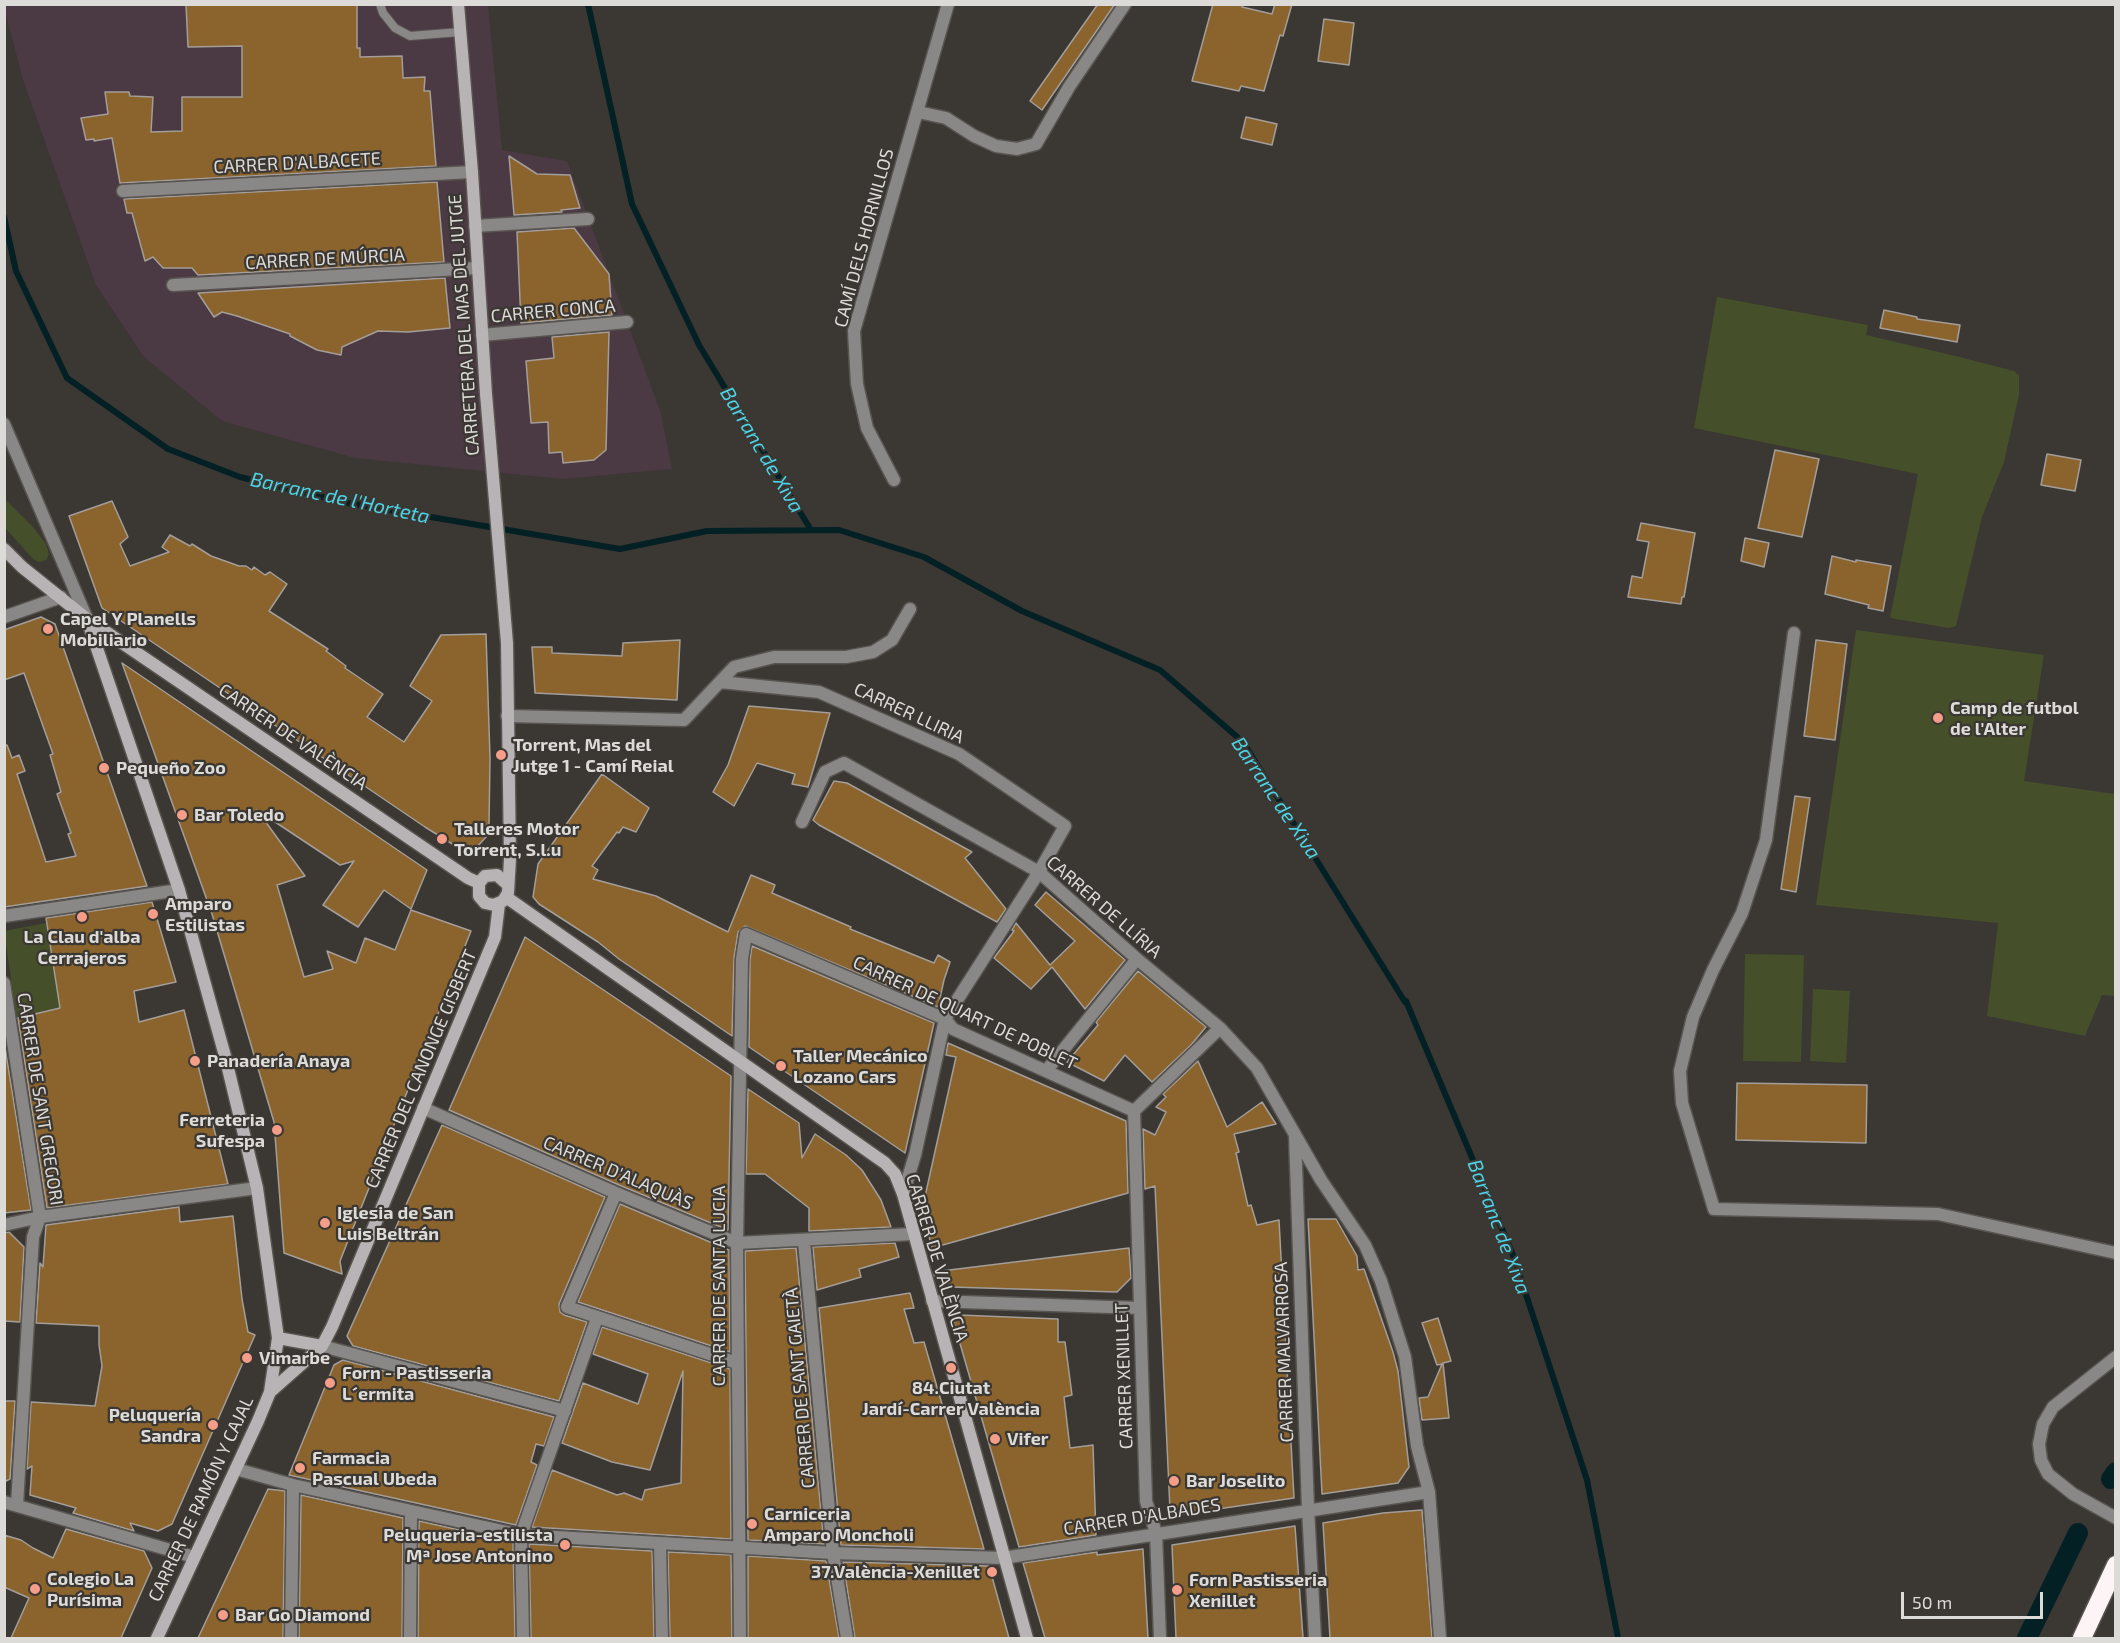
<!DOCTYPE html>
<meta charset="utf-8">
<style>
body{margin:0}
#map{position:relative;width:2120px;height:1643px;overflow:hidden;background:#3b3733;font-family:"Exo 2",sans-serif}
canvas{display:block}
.frame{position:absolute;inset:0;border:6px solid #dddbd8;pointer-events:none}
.scale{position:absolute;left:1901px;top:1592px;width:142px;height:27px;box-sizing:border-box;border:3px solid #dddbd8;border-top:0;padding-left:8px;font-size:18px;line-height:21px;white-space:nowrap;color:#dddbd8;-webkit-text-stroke:4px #3b3733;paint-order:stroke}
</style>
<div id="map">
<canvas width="2120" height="1643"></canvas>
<div class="frame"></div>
<div class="scale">50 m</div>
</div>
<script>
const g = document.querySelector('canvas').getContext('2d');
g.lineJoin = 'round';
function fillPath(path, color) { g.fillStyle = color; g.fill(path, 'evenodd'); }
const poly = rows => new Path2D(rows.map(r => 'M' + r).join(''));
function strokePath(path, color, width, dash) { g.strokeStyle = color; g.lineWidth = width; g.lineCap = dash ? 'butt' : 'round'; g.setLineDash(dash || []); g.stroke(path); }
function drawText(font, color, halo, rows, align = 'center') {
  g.font = font + ' "Exo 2",sans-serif'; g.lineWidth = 4.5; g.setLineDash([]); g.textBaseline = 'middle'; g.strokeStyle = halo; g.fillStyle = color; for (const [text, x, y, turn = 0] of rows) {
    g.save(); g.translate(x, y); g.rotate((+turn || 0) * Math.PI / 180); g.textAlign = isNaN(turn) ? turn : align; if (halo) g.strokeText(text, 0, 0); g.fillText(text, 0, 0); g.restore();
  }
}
fillPath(poly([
 [4,5,488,5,502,150,567,161,661,413,672,469,562,479,355,458,222,421,143,356,96,285,23,80,5,11]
]), '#4b3943');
fillPath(poly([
 [1717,297,1868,325,1866,335,1960,357,2014,371,2019,375,2019,395,2004,462,1982,517,1956,626,1949,628,1890,618,1918,474,1694,428],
 [4,498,33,527,46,544,49,554,46,560,40,562,34,560,5,528],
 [1856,630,2044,655,2024,781,2115,794,2115,996,2102,995,2085,1036,1987,1016,1998,923,1816,905],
 [46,923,60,1008,17,1018,4,931],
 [1745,954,1804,955,1801,1062,1743,1061],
 [1813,989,1850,991,1846,1063,1810,1061]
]), '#454f29');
strokePath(poly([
 [588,4,632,204,699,345,811,530],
 [4,217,16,271,67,378,168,449,240,477,348,503,620,549,707,531,839,530,924,557,1022,611,1160,670,1243,742,1405,1002,1406,1001,1513,1255,1587,1480,1618,1638]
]), '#032024', 6);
strokePath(poly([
 [2111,1479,2116,1472],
 [2027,1638,2078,1533]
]), '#032024', 20);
const building = poly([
 [186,4,357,4,357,48,360,48,360,57,402,56,403,78,425,77,424,91,430,91,436,166,120,183,112,138,94,141,94,139,86,140,81,118,108,114,105,92,129,92,130,96,153,97,151,132,182,131,182,97,242,97,242,46,188,47,186,4],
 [1098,4,1115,4,1042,110,1030,101,1098,4],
 [1213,4,1242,4,1242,7,1272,14,1275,4,1292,4,1283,36,1280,35,1264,91,1241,86,1239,91,1192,81,1213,4],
 [1324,19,1354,23,1349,65,1318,61,1324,19],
 [1246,117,1277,124,1272,145,1241,138,1246,117],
 [509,156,537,174,570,175,580,208,561,210,562,212,514,215,509,156],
 [437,182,444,262,198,275,192,268,163,268,153,257,145,261,132,213,127,213,124,199,437,182],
 [574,228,609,274,612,315,521,323,517,232,574,228],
 [445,278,450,328,408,332,378,331,342,347,341,355,317,350,290,336,290,334,237,316,222,312,214,317,198,293,445,278],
 [1884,310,1917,317,1917,319,1960,325,1957,342,1880,328,1884,310],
 [609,332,606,450,594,460,563,463,562,452,549,453,548,422,531,423,526,361,554,358,552,337,609,332],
 [1775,450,1819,459,1802,537,1758,528,1775,450],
 [2047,454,2081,460,2075,491,2041,485,2047,454],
 [112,501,128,537,120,544,130,566,169,552,162,547,170,535,190,546,192,544,211,556,239,566,246,566,252,570,254,567,265,575,270,572,287,584,269,611,328,649,326,651,346,666,345,668,383,694,367,717,404,742,432,701,410,686,441,635,486,634,490,758,489,825,486,837,477,847,468,852,462,850,425,827,102,608,69,516,112,501],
 [1641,523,1695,533,1684,597,1682,597,1681,604,1628,597,1632,576,1642,578,1649,542,1637,540,1641,523],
 [1745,538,1769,543,1764,567,1741,561,1745,538],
 [1832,556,1856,562,1856,560,1891,566,1883,611,1868,608,1869,605,1825,594,1832,556],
 [41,617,55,624,147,886,4,907,4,745,7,745,12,758,19,755,25,771,17,774,46,862,76,856,68,834,71,833,57,794,61,792,50,755,53,754,24,673,4,680,4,630,41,617],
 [680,640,677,700,535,693,532,647,552,647,552,653,622,656,623,643,680,640],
 [1816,640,1847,644,1835,740,1804,736,1816,640],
 [122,663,427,870,411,909,384,890,358,927,323,905,354,861,340,865,257,810,305,876,277,885,304,977,333,969,327,951,356,963,365,938,395,950,411,910,471,931,340,1261,342,1274,284,1253,274,1122,212,914,122,663],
 [749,706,830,713,808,787,792,784,795,774,757,763,734,806,713,792,728,765,749,706],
 [602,774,649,808,636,832,623,827,619,833,617,832,592,866,598,870,593,879,656,896,728,932,751,875,775,885,772,893,851,927,850,929,934,963,938,955,950,962,944,980,938,1007,745,926,738,932,734,958,732,1036,619,959,598,942,539,904,533,897,538,864,602,774],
 [834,781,847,783,972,852,965,858,1006,909,997,922,819,825,813,820,834,781],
 [1795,796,1810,798,1796,892,1781,889,1795,796],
 [1046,892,1125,960,1085,1009,1052,967,1031,989,994,958,1014,931,1012,930,1016,923,1050,965,1075,941,1035,905,1046,892],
 [152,902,176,982,134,991,139,1022,184,1010,228,1184,47,1208,18,1018,60,1008,46,918,152,902],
 [525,937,731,1076,728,1230,619,1185,449,1110,525,937],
 [752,946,934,1023,905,1153,749,1047,750,960,752,946],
 [1138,971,1206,1027,1191,1045,1152,1082,1125,1055,1104,1081,1067,1062,1098,1025,1096,1022,1138,971],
 [4,1041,31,1210,4,1213,4,1041],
 [948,1043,1126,1121,1128,1193,932,1248,922,1210,956,1057,946,1055,948,1043],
 [1198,1061,1227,1127,1262,1102,1276,1124,1234,1134,1239,1152,1236,1153,1248,1206,1251,1205,1257,1225,1279,1220,1294,1498,1176,1515,1170,1510,1155,1186,1145,1189,1143,1129,1155,1135,1166,1112,1156,1107,1166,1097,1163,1094,1198,1061],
 [1737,1083,1867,1085,1866,1143,1736,1140,1737,1083],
 [748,1089,799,1123,802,1158,815,1134,846,1155,862,1170,881,1200,891,1227,809,1231,809,1208,765,1174,746,1174,748,1089],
 [442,1125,605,1197,559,1304,560,1312,564,1315,587,1322,559,1401,353,1346,347,1336,442,1125],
 [620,1204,729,1250,730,1352,578,1302,620,1204],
 [179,1207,180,1222,233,1216,242,1299,248,1332,255,1335,172,1524,158,1531,130,1523,134,1531,73,1513,76,1508,30,1495,32,1466,27,1469,31,1402,95,1406,102,1366,99,1345,99,1326,36,1323,40,1263,43,1267,46,1225,179,1207],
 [1308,1219,1336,1219,1357,1256,1358,1270,1364,1269,1393,1352,1398,1371,1409,1467,1398,1483,1322,1494,1308,1219],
 [9,1232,24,1247,20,1322,4,1321,4,1233,9,1232],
 [895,1243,899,1257,859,1269,861,1277,817,1290,813,1247,895,1243],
 [796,1248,824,1544,748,1540,745,1251,796,1248],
 [1129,1248,1131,1278,1117,1292,950,1287,934,1276,933,1272,1129,1248],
 [910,1293,914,1308,904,1309,914,1343,924,1342,984,1549,841,1545,819,1308,910,1293],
 [959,1315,1058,1319,1058,1342,1065,1342,1072,1395,1064,1397,1070,1448,1093,1445,1096,1535,1019,1547,954,1323,959,1315],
 [1438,1318,1451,1361,1443,1363,1449,1418,1422,1420,1419,1398,1428,1397,1442,1364,1437,1365,1422,1323,1438,1318],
 [602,1327,730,1369,731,1539,532,1527,552,1470,617,1495,624,1493,642,1500,645,1490,681,1483,683,1371,650,1470,612,1462,562,1443,583,1383,638,1404,648,1374,593,1354,602,1327],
 [343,1360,554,1417,544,1446,536,1444,531,1462,537,1465,516,1525,289,1475,334,1365,343,1360],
 [4,1401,15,1401,10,1479,4,1482,4,1401],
 [268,1489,285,1491,283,1638,198,1638,268,1489],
 [301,1495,403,1518,402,1638,299,1638,301,1495],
 [1422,1510,1432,1638,1330,1638,1323,1523,1383,1513,1422,1510],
 [419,1521,513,1542,515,1638,418,1638,419,1521],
 [1295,1526,1303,1638,1176,1638,1172,1545,1295,1526],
 [66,1529,144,1551,152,1568,121,1638,11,1638,29,1598,4,1587,4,1535,21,1540,33,1548,53,1558,66,1529],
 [529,1544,652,1551,654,1638,531,1638,529,1544],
 [1143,1549,1148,1638,1045,1638,1023,1563,1097,1552,1097,1555,1143,1549],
 [668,1552,731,1555,732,1638,670,1638,668,1552],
 [748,1556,826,1561,839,1638,748,1638,748,1556],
 [843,1562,989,1566,1009,1638,855,1638,843,1562]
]);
fillPath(building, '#8b632d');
strokePath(building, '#a39e99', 1.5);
const lane = poly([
 [380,4,383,13,395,28,410,36,460,32]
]);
const street = poly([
 [918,112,946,118,974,136,996,146,1017,149,1036,144,1069,87,1125,4],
 [123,191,472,172],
 [475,226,588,219],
 [173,285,478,268],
 [482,335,627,322],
 [4,424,87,619],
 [894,480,867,428,857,384,854,331,948,4],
 [4,617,61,597],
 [1794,633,1766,840,1742,913,1713,970,1693,1017,1680,1071,1682,1103,1714,1209,1938,1214,2116,1253],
 [720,682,819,692,959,754,1065,826,1039,872,945,1019,915,1155,903,1194],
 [507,716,684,720,734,667,774,657,846,657,873,652,892,640,910,609],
 [802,822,825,772,844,763,1039,872,1137,959,1220,1028,1257,1068,1321,1180,1365,1245,1381,1281,1405,1357,1417,1446,1429,1492,1440,1638],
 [4,916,179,890],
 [4,983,40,1217,33,1237,17,1505],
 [1046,1071,1137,959],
 [423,1108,616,1193,737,1243,913,1234],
 [1134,1111,1146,1501,1156,1533,1160,1638],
 [1134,1111,1220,1028],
 [1295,1136,1308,1509,1315,1638],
 [616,1193,567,1307,737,1363],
 [4,1225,40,1217,257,1188],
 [804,1241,833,1553,847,1638],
 [932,1301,1140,1308],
 [322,1346,565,1411],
 [2116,1357,2053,1407,2043,1424,2039,1444,2041,1460,2048,1474,2073,1494,2116,1518],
 [236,1469,293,1485,521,1535,833,1553,1003,1558,1429,1492],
 [4,1502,194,1557],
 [660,1544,662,1638],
 [291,1638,293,1485],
 [410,1638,411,1512],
 [523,1638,521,1535,597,1318],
 [740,1638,737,1243,742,959,746,934,945,1019,953,1029,1134,1111]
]);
const secondary = poly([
 [458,4,472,172,486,394,507,643,510,859,508,893,503,901,494,905,485,903,479,896,479,883,485,876,497,875,507,884],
 [4,549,22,567,87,619,468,878,479,883],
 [87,619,179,890,225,1056,257,1188,278,1338,270,1392,258,1421,157,1638],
 [506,897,885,1163,895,1174,903,1194,1027,1638],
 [278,1338,322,1346],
 [270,1392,322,1346,332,1327,495,937,499,904]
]);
const highway = poly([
 [2082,1638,2116,1565]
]);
strokePath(lane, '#585551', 10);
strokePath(street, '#585551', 15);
strokePath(secondary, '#585551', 15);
strokePath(highway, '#585551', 21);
strokePath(lane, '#8a8787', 8);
strokePath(street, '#8a8787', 12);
strokePath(secondary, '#b8b3b4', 12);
strokePath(highway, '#fdf4f6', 18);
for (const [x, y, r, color] of [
 [48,629,6,"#f49e8a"],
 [1938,718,6,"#f49e8a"],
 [501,755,6,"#f49e8a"],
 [104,768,6,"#f49e8a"],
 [182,815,6,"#f49e8a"],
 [442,839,6,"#f49e8a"],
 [153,914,6,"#f49e8a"],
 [82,917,6,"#f49e8a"],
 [195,1061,6,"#f49e8a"],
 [781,1066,6,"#f49e8a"],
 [277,1130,6,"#f49e8a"],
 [325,1223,6,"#f49e8a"],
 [247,1358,6,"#f49e8a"],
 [951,1368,6,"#f49e8a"],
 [330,1383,6,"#f49e8a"],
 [213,1425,6,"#f49e8a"],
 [995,1439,6,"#f49e8a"],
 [300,1468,6,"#f49e8a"],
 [1174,1481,6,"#f49e8a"],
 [752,1524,6,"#f49e8a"],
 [565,1545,6,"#f49e8a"],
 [992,1572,6,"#f49e8a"],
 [35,1589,6,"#f49e8a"],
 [1177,1590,6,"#f49e8a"],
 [223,1615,6,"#f49e8a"]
]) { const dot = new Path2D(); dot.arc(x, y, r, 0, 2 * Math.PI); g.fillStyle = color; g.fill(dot); strokePath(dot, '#3b3733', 2); }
drawText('18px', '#dddbd8', '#3b3733', [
 ["CARRER D'ALBACETE",297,163,-3],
 ["CAMÍ DELS HORNILLOS",864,238,-75],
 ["CARRER DE MÚRCIA",325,259,-3],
 ["CARRER CONCA",553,311,-5],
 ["CARRETERA DEL MAS DEL JUTGE",464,325,-94],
 ["CARRER LLIRIA",909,713,25],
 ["CARRER DE VALÈNCIA",293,737,34],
 ["CARRER DE LLÍRIA",1104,907,41],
 ["CARRER DE QUART DE POBLET",965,1013,25],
 ["CARRER DEL CANONGE GISBERT",421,1069,-67],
 ["CARRER DE SANT GREGORI",40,1099,81],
 ["CARRER D'ALAQUÀS",618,1173,23],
 ["CARRER DE VALÈNCIA",937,1258,73],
 ["CARRER DE SANTA LUCIA",719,1286,-90],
 ["CARRER MALVARROSA",1284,1352,-92],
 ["CARRER XENILLET",1124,1376,-92],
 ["CARRER DE SANT GAIETÀ",800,1388,-95],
 ["CARRER DE RAMÓN Y CAJAL",201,1499,-65],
 ["CARRER D'ALBADES",1142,1517,-9]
]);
drawText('bold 18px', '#dddbd8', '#3b3733', [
 ["Capel Y Planells",60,619],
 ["Mobiliario",60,640],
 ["Camp de futbol",1950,708],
 ["de l'Alter",1950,729],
 ["Torrent, Mas del",513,745],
 ["Jutge 1 - Camí Reial",513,766],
 ["Pequeño Zoo",116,768],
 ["Bar Toledo",194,815],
 ["Talleres Motor",454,829],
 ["Torrent, S.l.u",454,850],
 ["Amparo",165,904],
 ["Estilistas",165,925],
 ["La Clau d'alba",82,937,"center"],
 ["Cerrajeros",82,958,"center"],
 ["Taller Mecánico",793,1056],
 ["Lozano Cars",793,1077],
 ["Panadería Anaya",207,1061],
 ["Ferreteria",265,1120,"right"],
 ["Sufespa",265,1141,"right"],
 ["Iglesia de San",337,1213],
 ["Luis Beltrán",337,1234],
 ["Vimarbe",259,1358],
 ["Forn - Pastisseria",342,1373],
 ["L´ermita",342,1394],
 ["84.Ciutat",951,1388,"center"],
 ["Jardí-Carrer València",951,1409,"center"],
 ["Peluquería",201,1415,"right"],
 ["Sandra",201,1436,"right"],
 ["Vifer",1007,1439],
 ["Farmacia",312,1458],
 ["Pascual Ubeda",312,1479],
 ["Bar Joselito",1186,1481],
 ["Carniceria",764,1514],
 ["Amparo Moncholi",764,1535],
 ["Peluqueria-estilista",553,1535,"right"],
 ["Mª Jose Antonino",553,1556,"right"],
 ["37.València-Xenillet",980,1572,"right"],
 ["Colegio La",47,1579],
 ["Purísima",47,1600],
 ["Forn Pastisseria",1189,1580],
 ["Xenillet",1189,1601],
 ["Bar Go Diamond",235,1615]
], 'left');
drawText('italic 20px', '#4cd4e6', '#3b3733', [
 ["Barranc de Xiva",762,450,59],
 ["Barranc de l'Horteta",340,498,12],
 ["Barranc de Xiva",1276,798,56],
 ["Barranc de Xiva",1499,1227,69]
]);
</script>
